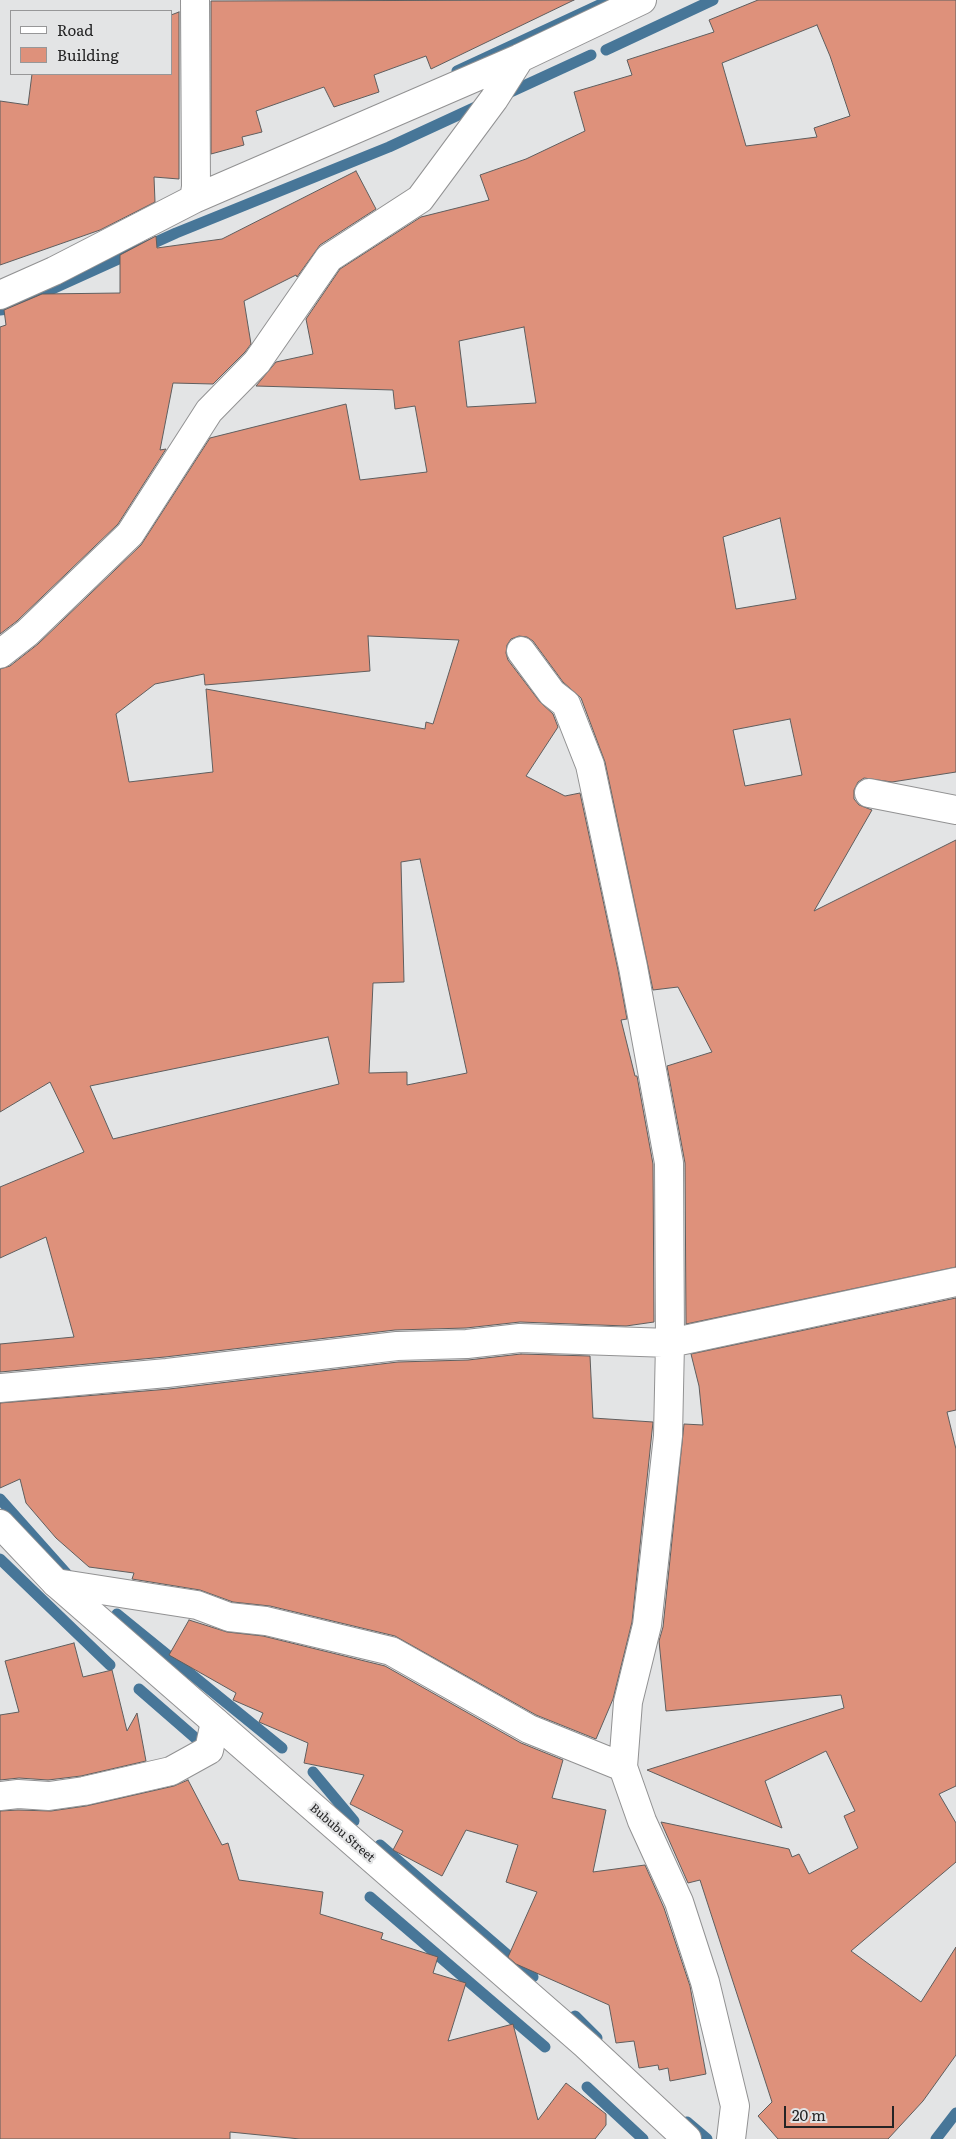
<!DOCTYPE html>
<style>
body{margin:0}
#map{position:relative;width:956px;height:2139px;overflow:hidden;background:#e3e4e5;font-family:Literata,serif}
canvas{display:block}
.legend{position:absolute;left:10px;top:10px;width:162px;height:65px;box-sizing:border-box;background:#e3e4e5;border:1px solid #979798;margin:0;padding:6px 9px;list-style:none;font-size:15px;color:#242425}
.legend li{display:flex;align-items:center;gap:10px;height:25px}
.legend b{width:25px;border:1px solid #979798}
.scale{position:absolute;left:784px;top:2106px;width:110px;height:22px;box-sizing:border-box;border:2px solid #242425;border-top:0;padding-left:6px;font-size:15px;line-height:18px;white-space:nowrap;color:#242425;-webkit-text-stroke:4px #e3e4e5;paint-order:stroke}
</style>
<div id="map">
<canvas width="956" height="2139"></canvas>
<ul class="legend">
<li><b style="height:6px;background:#fff"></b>Road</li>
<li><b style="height:14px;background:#de917b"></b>Building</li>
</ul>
<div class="scale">20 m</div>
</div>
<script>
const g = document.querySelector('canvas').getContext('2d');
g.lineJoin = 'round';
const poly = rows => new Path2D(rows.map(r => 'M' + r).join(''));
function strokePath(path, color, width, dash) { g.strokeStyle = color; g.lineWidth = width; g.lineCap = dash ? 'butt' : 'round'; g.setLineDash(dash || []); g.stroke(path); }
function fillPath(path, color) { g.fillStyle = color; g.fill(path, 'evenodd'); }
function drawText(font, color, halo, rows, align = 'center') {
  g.font = font + ' Literata,serif'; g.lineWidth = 4.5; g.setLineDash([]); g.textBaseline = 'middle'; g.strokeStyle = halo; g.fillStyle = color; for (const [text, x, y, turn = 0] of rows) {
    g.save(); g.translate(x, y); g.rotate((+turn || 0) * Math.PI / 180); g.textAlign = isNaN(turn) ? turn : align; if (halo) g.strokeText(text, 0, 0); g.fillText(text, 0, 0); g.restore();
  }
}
strokePath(poly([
 [606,50,713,0],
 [457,71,610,0],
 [504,95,591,55],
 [0,310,8,309,176,233,389,147,480,105],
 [0,1499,73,1581],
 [0,1559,110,1665],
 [117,1614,282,1748],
 [139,1689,208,1749],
 [313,1772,354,1821],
 [380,1845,533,1977],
 [370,1897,545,2047],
 [575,2016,597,2038],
 [587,2087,643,2139],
 [687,2122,707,2139],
 [936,2139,956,2113]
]), '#477698', 11);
const building = poly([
 [574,0,431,69,426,56,374,75,379,92,334,107,324,87,256,111,262,132,242,137,244,145,211,154,211,1,574,0],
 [758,0,956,0,956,772,892,782,864,778,858,782,854,790,854,799,859,805,872,810,814,911,956,840,956,1267,686,1324,685,1163,667,1066,712,1052,678,987,653,990,605,762,581,698,563,682,533,641,527,637,519,636,511,639,507,645,506,653,508,660,540,702,553,714,558,727,526,776,565,796,580,793,618,970,627,1019,621,1020,635,1076,637,1076,653,1164,654,1322,626,1326,520,1322,466,1328,395,1330,165,1357,0,1372,0,1344,74,1337,46,1237,0,1258,0,1187,84,1152,50,1082,0,1112,0,669,10,666,38,644,141,545,210,438,346,404,360,480,427,472,415,406,395,409,393,390,256,386,276,362,313,354,306,319,340,269,421,217,489,200,480,175,526,159,585,131,574,92,632,75,627,60,714,32,709,20,758,0],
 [817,25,830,56,850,116,814,128,817,137,746,146,722,63,817,25],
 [524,327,536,403,467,407,459,341,524,327],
 [780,518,796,599,736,609,723,537,780,518],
 [368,636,459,640,433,724,426,722,425,729,206,689,213,772,129,782,116,714,155,684,204,674,205,685,370,671,368,636],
 [790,719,802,775,745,786,733,730,790,719],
 [420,859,467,1073,407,1085,407,1072,369,1073,373,983,404,982,401,862,420,859],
 [328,1037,339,1084,113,1139,90,1086,328,1037],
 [179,12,179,179,154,177,155,202,100,230,0,265,0,101,28,105,32,74,171,74,171,15,179,12],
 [356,171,376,209,320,245,297,277,296,275,244,301,251,344,245,352,213,384,173,383,160,450,166,449,118,524,17,621,0,634,0,327,6,325,4,310,42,294,120,293,120,255,156,236,157,248,222,239,356,171],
 [956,1298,956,1410,947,1412,956,1449,956,1786,939,1794,956,1823,956,1862,851,1951,921,2002,956,1947,956,2055,923,2101,888,2139,778,2139,758,2116,772,2102,700,1880,688,1883,661,1822,789,1849,792,1857,799,1854,809,1874,858,1848,844,1816,855,1811,826,1751,765,1781,782,1828,647,1770,844,1708,841,1695,666,1711,659,1641,663,1627,684,1424,703,1425,699,1386,691,1354,956,1298],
 [521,1354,590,1356,593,1418,653,1422,632,1622,613,1699,596,1739,536,1715,395,1636,270,1606,233,1602,200,1590,132,1579,134,1573,89,1567,56,1538,26,1503,20,1479,0,1488,0,1403,169,1389,398,1362,468,1360,521,1354],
 [189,1620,227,1632,263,1636,385,1666,521,1743,563,1760,552,1798,606,1810,593,1872,645,1865,664,1908,690,1986,706,2074,670,2081,668,2068,659,2070,658,2065,639,2068,634,2041,616,2043,609,2005,516,1964,508,1957,537,1892,506,1882,518,1845,466,1830,442,1876,393,1850,403,1831,350,1804,364,1775,304,1763,308,1743,259,1722,263,1713,233,1700,236,1693,169,1655,189,1620],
 [74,1643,83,1677,112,1670,127,1731,137,1713,146,1761,81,1776,48,1780,19,1778,0,1780,0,1715,19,1712,5,1661,74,1643],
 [188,1780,222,1845,228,1843,239,1880,323,1892,320,1914,383,1933,381,1939,438,1957,433,1973,466,1983,448,2041,513,2024,538,2120,566,2083,606,2114,606,2125,595,2139,300,2139,230,2132,230,2139,0,2139,0,1811,18,1810,51,1811,86,1806,174,1786,188,1780]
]);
fillPath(building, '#de917b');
strokePath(building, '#5f5e5e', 1);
const minor = poly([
 [194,199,196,187,195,0],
 [0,295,54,271,194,199,520,58,642,0],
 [521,651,552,693,566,704,590,765,633,967,669,1163,670,1343,668,1436,647,1625,628,1702,623,1767,642,1821,679,1902,705,1982,735,2106,731,2139],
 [0,654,27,633,130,534,209,411,257,362,329,258,420,199,494,99,520,58],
 [869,793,956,810],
 [0,1388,167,1373,397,1346,467,1344,520,1338,670,1343,956,1282],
 [56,1583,197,1605,229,1617,266,1621,391,1651,529,1729,623,1767],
 [0,1796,18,1794,49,1796,84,1791,171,1771,209,1750,215,1722]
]);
const tertiary = poly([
 [0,1524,56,1583,586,2045,687,2139]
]);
strokePath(minor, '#929293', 30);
strokePath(tertiary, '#929293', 30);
strokePath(minor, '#fff', 28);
strokePath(tertiary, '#fff', 28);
drawText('12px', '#242425', '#e3e4e5', [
 ["Bububu Street",342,1833,41]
]);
</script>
